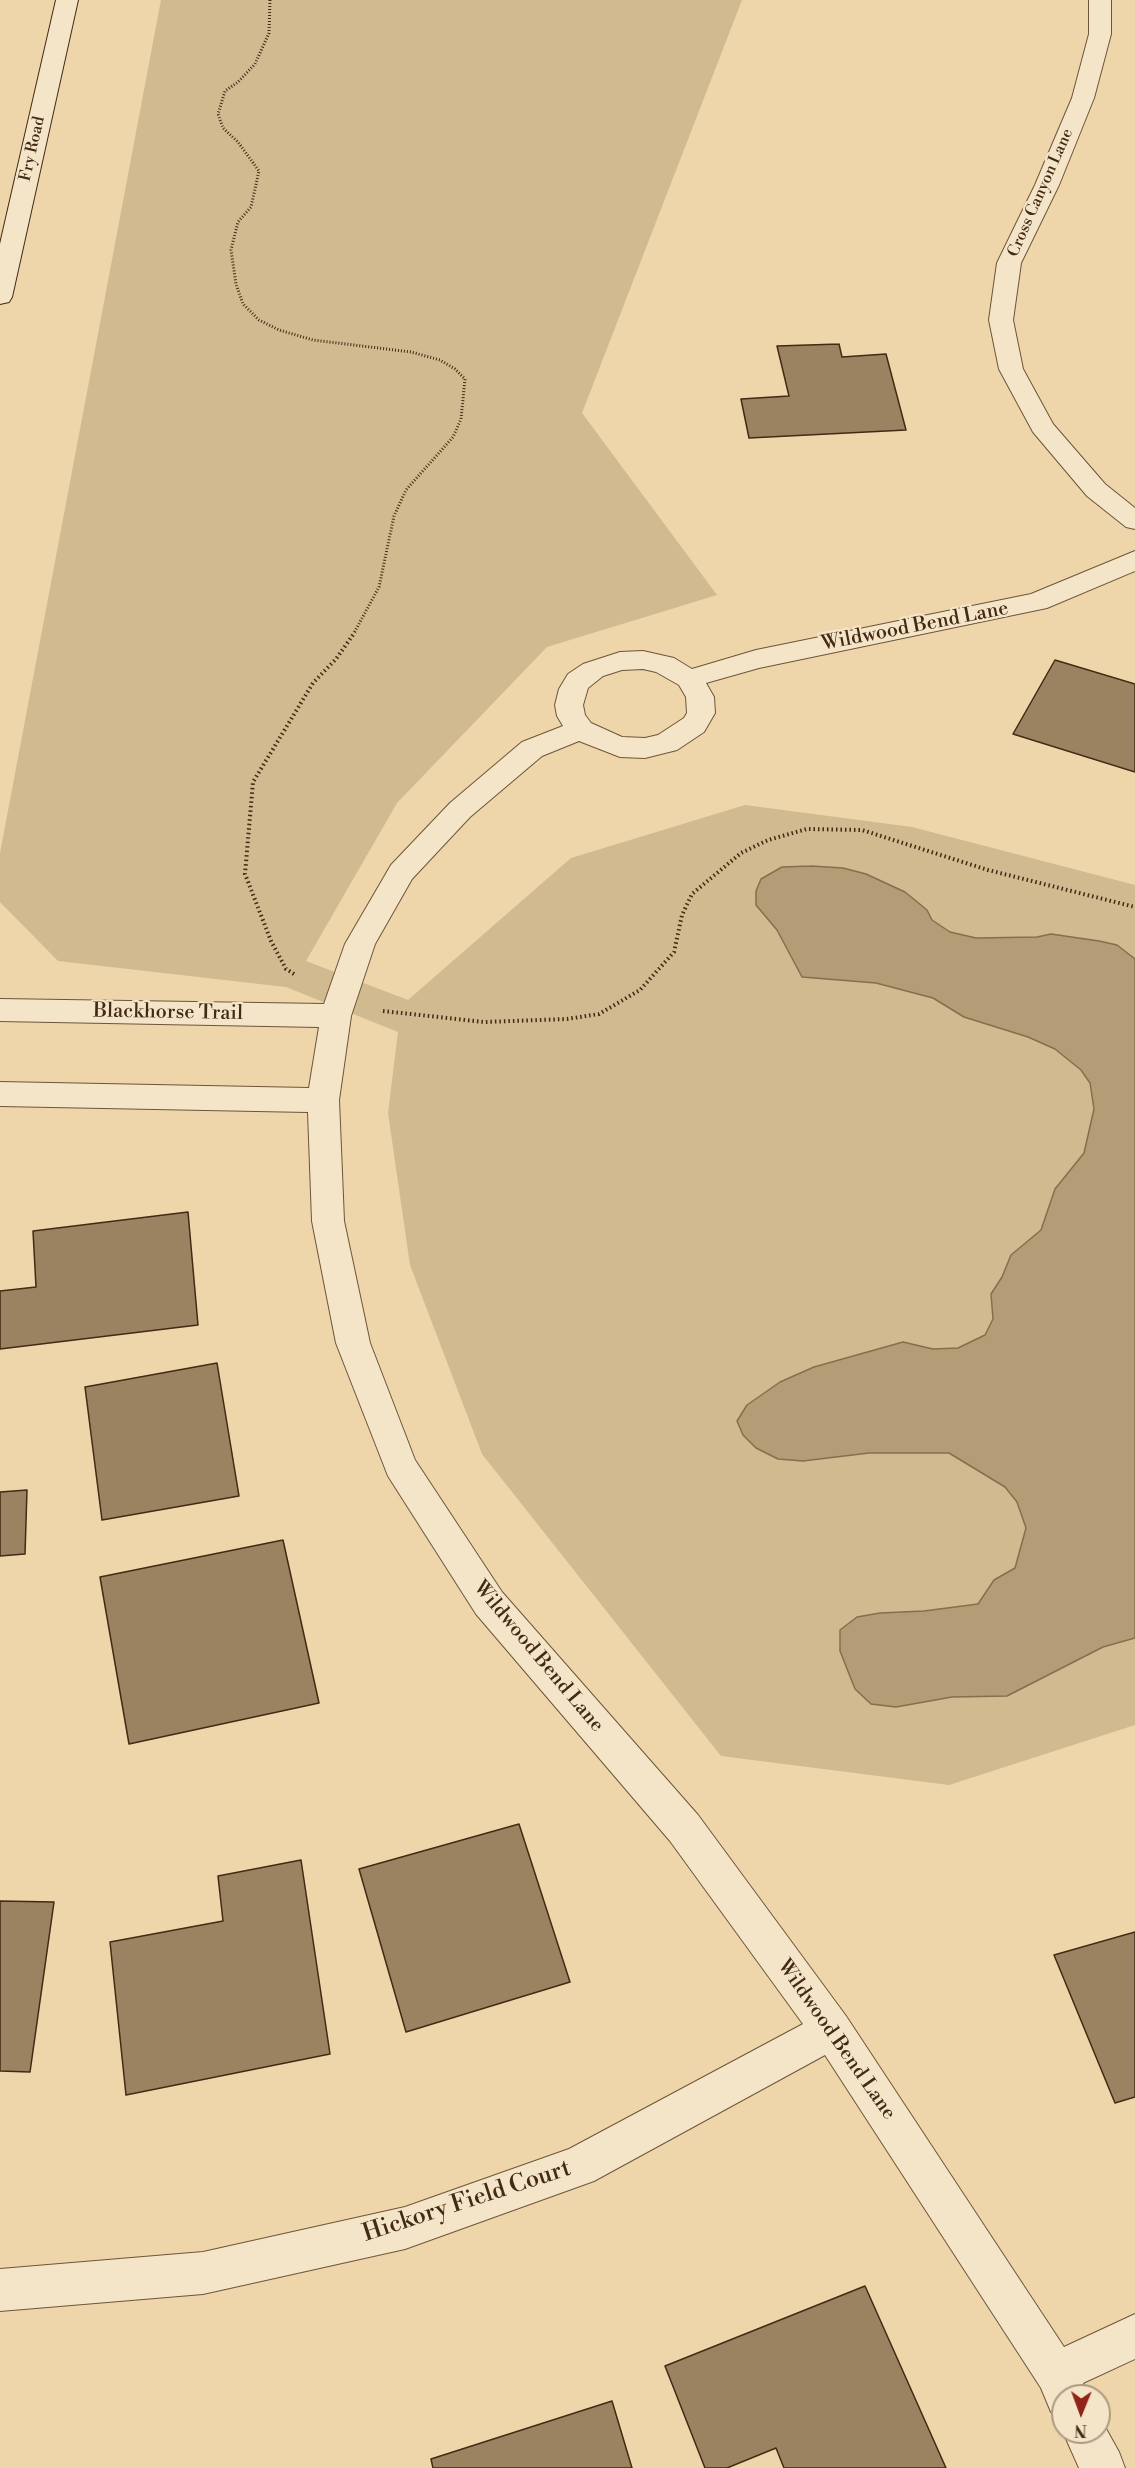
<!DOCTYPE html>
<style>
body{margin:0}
#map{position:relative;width:1135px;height:2468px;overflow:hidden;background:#eed6aa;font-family:"Libre Bodoni",serif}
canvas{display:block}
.north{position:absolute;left:1051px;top:2384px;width:60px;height:60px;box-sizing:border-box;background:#f4e4c8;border:2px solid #ad9a80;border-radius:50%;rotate:181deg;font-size:16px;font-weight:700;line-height:24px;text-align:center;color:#422a14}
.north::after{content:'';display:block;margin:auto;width:21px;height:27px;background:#8f2418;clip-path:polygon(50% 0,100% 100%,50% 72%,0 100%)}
</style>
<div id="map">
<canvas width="1135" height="2468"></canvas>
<div class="north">N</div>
</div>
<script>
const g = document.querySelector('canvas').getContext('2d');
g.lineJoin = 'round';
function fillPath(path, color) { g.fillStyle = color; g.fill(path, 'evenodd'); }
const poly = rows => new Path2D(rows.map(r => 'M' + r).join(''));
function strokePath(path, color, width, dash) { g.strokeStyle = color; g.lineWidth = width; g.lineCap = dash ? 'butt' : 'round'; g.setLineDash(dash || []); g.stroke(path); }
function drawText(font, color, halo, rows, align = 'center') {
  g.font = font + ' "Libre Bodoni",serif'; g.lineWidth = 4.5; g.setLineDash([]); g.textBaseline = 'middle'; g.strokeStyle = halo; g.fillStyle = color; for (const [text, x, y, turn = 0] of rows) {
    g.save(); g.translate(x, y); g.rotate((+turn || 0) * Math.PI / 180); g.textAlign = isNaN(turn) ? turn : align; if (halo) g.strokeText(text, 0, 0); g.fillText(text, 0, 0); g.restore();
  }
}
fillPath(poly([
 [161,0,742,0,582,413,717,595,547,647,397,803,306,961,408,1000,571,858,745,805,912,827,1135,885,1135,1725,949,1785,721,1756,482,1454,410,1265,388,1113,398,1032,286,987,58,961,0,902,0,853]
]), '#d1b990');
const water = poly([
 [811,866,843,868,866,874,905,892,927,910,932,920,950,932,976,938,1037,937,1051,934,1099,941,1117,945,1135,959,1135,1638,1103,1647,1007,1696,952,1697,896,1707,871,1704,855,1689,840,1651,840,1630,857,1617,880,1613,924,1611,978,1604,994,1580,1015,1568,1026,1528,1017,1502,1005,1487,949,1453,869,1453,803,1461,778,1459,756,1448,743,1435,737,1421,747,1405,780,1382,814,1367,903,1342,933,1349,958,1348,985,1335,993,1319,991,1294,1002,1277,1011,1255,1041,1230,1055,1189,1084,1153,1094,1109,1090,1083,1081,1070,1055,1049,1028,1037,964,1017,933,998,876,983,802,977,777,930,756,905,756,891,761,879,782,867,811,866]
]);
fillPath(water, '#b49c77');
strokePath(water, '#866e4f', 1.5);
const building = poly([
 [839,344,842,357,886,354,906,430,749,438,741,399,789,396,777,346,839,344],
 [1055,660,1135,684,1135,772,1013,734,1055,660],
 [188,1212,198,1325,0,1349,0,1291,36,1287,33,1231,188,1212],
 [217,1363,239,1496,102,1520,85,1387,217,1363],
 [27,1490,25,1554,0,1556,0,1492,27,1490],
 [283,1540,319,1703,129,1744,100,1577,283,1540],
 [519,1824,570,1982,406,2032,359,1869,519,1824],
 [301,1860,330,2054,126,2095,110,1942,223,1921,218,1876,301,1860],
 [0,1901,54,1902,30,2072,0,2071,0,1901],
 [1135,1932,1135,2097,1115,2103,1054,1955,1135,1932],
 [865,2286,946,2468,784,2468,776,2448,727,2468,705,2468,665,2366,865,2286],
 [612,2401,632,2468,433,2468,431,2459,612,2401]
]);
fillPath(building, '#9b8362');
strokePath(building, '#422a14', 1.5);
const street = poly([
 [1089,0,1111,0,1111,34,1094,98,1059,185,1021,263,1013,320,1023,369,1053,424,1105,484,1135,508,1135,529,1126,527,1087,496,1033,432,999,369,989,320,997,263,1035,185,1072,98,1089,34,1089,0],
 [1135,551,1135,571,1047,608,759,668,706,683,714,697,715,713,704,732,677,750,645,758,620,757,579,741,542,756,470,817,412,879,375,944,351,1016,339,1100,344,1221,370,1343,415,1460,502,1592,698,1815,846,2016,1064,2347,1135,2314,1135,2359,1083,2383,1089,2396,1063,2396,1063,2416,1051,2412,1041,2388,825,2055,594,2181,405,2249,203,2294,0,2311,0,2269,203,2252,405,2207,569,2149,803,2024,670,1841,476,1614,388,1476,336,1343,312,1221,308,1112,0,1106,0,1082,309,1088,319,1027,0,1021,0,999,324,1004,345,944,391,865,450,803,522,742,563,726,557,716,555,705,559,689,568,674,583,664,620,652,643,651,674,658,692,669,756,650,1031,594,1135,551],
 [643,669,656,672,679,685,686,697,687,713,684,718,658,735,645,738,622,737,591,723,585,715,583,705,588,688,603,676,622,670,643,669],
 [1099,2416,1119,2452,1125,2468,1079,2468,1063,2432,1099,2432,1099,2416]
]);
const secondary = poly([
 [56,0,78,0,12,297,9,302,0,304,0,244,56,0]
]);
strokePath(street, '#6d553a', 2);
strokePath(secondary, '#422a14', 2);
strokePath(poly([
 [270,0,269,33,255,64,238,82,225,91,218,114,223,128,238,142,259,171,251,207,238,222,231,250,236,284,243,304,259,320,279,330,313,340,411,352,440,360,455,369,465,379,461,419,453,437,406,490,394,516,379,587,354,633]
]), '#422a14', 3, [1, 2]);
strokePath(poly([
 [294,974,286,969,271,941,245,874,253,782,313,683,336,659,355,632],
 [383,1011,484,1022,567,1019,599,1014,640,990,674,952,682,915,692,894,741,853,768,840,807,829,862,830,988,870,1135,907]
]), '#422a14', 4, [1.5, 3]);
fillPath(street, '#f4e4c8');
fillPath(secondary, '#f4e4c8');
drawText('16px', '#422a14', '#f4e4c8', [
 ["Fry Road",33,149,-77],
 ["Cross Canyon Lane",1041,193,-66]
]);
drawText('20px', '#422a14', '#f4e4c8', [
 ["Wildwood Bend Lane",915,627,-11],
 ["Blackhorse Trail",168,1013,1],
 ["Wildwood Bend Lane",538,1657,50],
 ["Wildwood Bend Lane",836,2040,55]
]);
drawText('24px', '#422a14', '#f4e4c8', [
 ["Hickory Field Court",467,2202,-18]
]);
</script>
